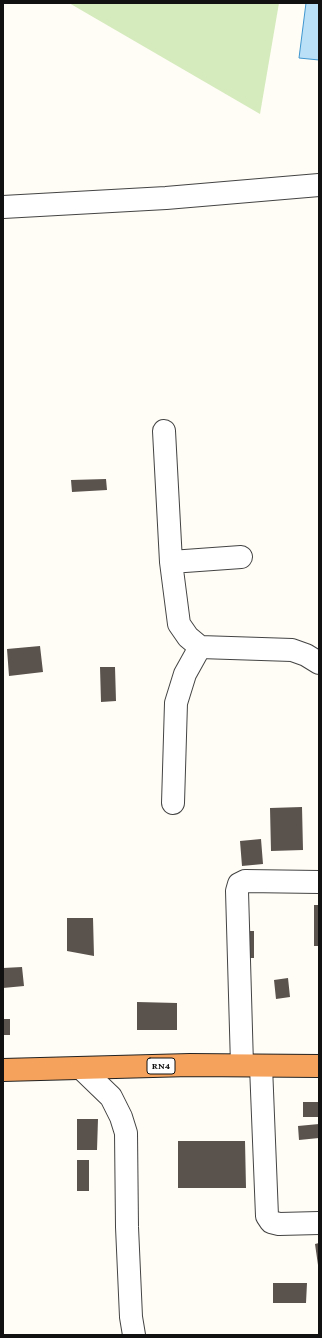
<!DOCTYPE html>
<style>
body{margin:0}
#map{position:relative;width:322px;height:1338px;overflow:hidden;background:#fffdf5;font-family:"Crimson Pro",serif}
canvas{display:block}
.frame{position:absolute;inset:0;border:4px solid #111;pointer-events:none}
</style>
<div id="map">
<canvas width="322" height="1338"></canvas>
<div class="frame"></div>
</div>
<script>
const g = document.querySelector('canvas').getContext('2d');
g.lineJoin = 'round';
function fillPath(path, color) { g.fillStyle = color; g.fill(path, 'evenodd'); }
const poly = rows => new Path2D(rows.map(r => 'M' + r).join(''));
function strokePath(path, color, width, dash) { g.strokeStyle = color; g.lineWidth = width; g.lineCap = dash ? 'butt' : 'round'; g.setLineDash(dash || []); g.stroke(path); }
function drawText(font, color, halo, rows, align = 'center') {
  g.font = font + ' "Crimson Pro",serif'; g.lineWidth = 4; g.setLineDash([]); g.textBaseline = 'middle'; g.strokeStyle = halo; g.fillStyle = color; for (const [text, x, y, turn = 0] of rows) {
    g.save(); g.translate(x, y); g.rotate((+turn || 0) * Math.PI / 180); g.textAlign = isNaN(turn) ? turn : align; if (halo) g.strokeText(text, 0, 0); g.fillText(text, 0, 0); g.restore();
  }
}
fillPath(poly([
 [69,3,279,3,260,114]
]), '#d5ebbd');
const water = poly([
 [306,3,319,3,319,60,299,58,306,3]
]);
fillPath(water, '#b9e0f7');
strokePath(water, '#3f96cf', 1);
fillPath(poly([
 [106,479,107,490,72,492,71,480],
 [40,646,43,672,9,676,7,649],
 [100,667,115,667,116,701,101,702],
 [302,807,303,850,271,851,270,808],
 [261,839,263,864,242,866,240,841],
 [314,905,319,905,319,946,314,946],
 [67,918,93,918,94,956,67,951],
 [242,931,254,931,254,958,242,958],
 [22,967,24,986,3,988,3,968],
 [288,978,290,997,276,999,274,980],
 [137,1002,177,1003,177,1030,137,1030],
 [3,1019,10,1019,10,1035,3,1035],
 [303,1102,319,1102,319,1117,303,1117],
 [77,1119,98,1119,97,1150,77,1150],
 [319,1124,319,1138,299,1140,298,1126],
 [178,1141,245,1141,246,1188,178,1188],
 [77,1160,89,1160,89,1191,77,1191],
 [319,1243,319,1264,318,1265,315,1244],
 [273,1283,307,1283,306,1303,273,1303]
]), '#5a524d');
const minor = poly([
 [3,207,166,198,319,185],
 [164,431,171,562,179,624,188,637,200,647,292,650,306,655,319,663],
 [171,562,241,557],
 [173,803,176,703,185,674,200,647],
 [242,1065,237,891,239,884,245,881,319,882],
 [261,1066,267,1216,271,1222,279,1224,319,1223],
 [82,1069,111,1097,121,1117,126,1133,127,1227,131,1317,134,1335]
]);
const highway = poly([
 [3,1070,190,1065,319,1066]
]);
strokePath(minor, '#444', 24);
strokePath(highway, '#222', 24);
strokePath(minor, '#fff', 22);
strokePath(highway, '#f5a25d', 22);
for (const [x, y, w] of [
 [161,1066,28]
]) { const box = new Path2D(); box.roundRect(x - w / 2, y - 8, w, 16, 3); g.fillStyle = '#fff'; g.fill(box); strokePath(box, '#111', 1); }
drawText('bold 10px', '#111', null, [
 ["RN4",161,1066]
]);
</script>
